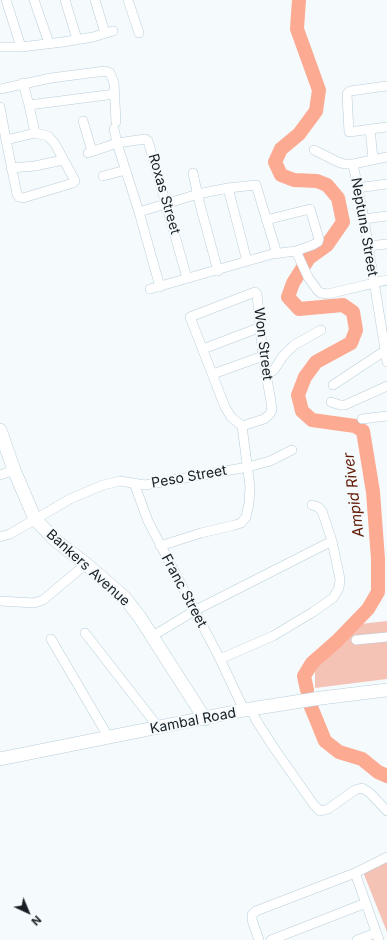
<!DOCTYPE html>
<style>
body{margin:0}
#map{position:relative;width:387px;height:940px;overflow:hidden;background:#f5fafc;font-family:Inter,sans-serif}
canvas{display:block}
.north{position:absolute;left:8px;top:892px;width:40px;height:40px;-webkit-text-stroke:3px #f5fafc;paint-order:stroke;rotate:136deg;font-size:11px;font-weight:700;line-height:16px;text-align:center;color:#171f24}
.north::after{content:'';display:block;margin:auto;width:14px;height:18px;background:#171f24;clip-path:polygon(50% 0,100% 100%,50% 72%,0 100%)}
</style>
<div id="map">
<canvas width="387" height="940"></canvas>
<div class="north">N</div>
</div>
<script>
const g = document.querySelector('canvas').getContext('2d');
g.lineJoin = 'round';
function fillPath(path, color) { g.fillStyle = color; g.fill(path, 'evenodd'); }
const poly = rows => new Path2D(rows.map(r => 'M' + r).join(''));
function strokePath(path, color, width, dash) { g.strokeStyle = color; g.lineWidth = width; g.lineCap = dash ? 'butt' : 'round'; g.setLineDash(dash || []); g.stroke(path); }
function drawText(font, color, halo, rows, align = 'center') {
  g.font = font + ' Inter,sans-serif'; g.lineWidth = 4; g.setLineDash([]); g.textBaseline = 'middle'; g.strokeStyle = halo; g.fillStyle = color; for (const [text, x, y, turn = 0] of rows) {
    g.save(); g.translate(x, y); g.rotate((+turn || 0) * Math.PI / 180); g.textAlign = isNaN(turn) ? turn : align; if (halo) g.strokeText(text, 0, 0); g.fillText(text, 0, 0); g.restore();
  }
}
fillPath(poly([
 [387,621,387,679,315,688,315,665,360,624],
 [387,858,387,932,363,872]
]), '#f5c3b5');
strokePath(poly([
 [299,0,297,29,319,90,316,111,299,134,281,149,275,162,281,175,294,180,317,181,327,185,338,198,343,222,327,245,309,258,293,283,288,297,299,309,343,305,353,312,356,330,351,343,316,362,305,377,298,395,302,411,312,420,355,426,363,431,373,492,378,559,378,592,368,609,337,641,312,663,304,676,307,690],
 [309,702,325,741,339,752,362,759,378,772,387,776]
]), '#fdaa93', 14);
const street = poly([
 [6,0,21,47],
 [34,0,49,43],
 [65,0,77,39],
 [95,0,105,33],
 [128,0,139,33],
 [0,47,21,47,63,42,93,37,113,31],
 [23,83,29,105,35,133],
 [387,86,350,91,347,94,349,132,387,127],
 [0,89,51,78,105,71,110,73,114,83,116,122],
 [29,105,115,94],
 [0,107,6,140],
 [83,121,92,151],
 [114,129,117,143,139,212,160,287],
 [370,129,373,159],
 [35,133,48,136,55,144,74,179,75,181,73,183,23,198,19,197,17,194,6,140,35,133],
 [314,150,338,162,344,164,353,164,387,157],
 [88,153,117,143,145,139,148,141,187,278],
 [353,164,364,219,387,362],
 [11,168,35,166,63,160],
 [193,173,199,201,218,271],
 [103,176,126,170],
 [228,188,247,261],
 [357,188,387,184],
 [139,212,198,194,228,188,256,185,277,254],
 [364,219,387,216],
 [368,246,387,244],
 [296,251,308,277,318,291,321,293,328,294,387,280],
 [150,289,272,254,296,251,313,245,318,242,319,239,310,209,266,220],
 [203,349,261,327],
 [266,372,271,372,274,370,283,356,294,345,321,330],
 [213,374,263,356],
 [333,385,386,350],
 [331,402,340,405,345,405,387,386],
 [362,419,387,416],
 [0,475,14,470],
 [134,483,148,521,220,659,244,710],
 [0,537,10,534,70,499,103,485,120,481,145,485,248,467,270,461,292,450],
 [160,546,201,533,235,525,241,523,246,517,249,503,250,487,242,426,231,417,225,407,190,317,255,292,257,294,263,356,271,402,272,410,269,415,264,419,242,426],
 [0,601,34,603,43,600,86,564],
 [85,633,159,728],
 [151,637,194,611,332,541],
 [51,639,109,738],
 [356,640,387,637],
 [220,659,273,636,313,612,333,598,339,588,340,579,332,541,322,511,318,507,312,505],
 [251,709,256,720,274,748,314,805,320,811,328,809,355,790,362,788,370,793,387,811],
 [355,873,379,940],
 [259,940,252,920,252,915,256,911,355,873,387,857],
 [271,940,366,903],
 [357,940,376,933]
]);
const secondary = poly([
 [0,430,14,470,35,519,55,540,86,564,124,597,139,616,205,719],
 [0,759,244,710,321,698,387,690]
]);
strokePath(street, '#b7cedb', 10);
strokePath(secondary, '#b7cedb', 14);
strokePath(street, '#fff', 9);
strokePath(secondary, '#fff', 13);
drawText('14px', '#171f24', '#f5fafc', [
 ["Roxas Street",164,194,74],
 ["Neptune Street",364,227,80],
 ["Won Street",263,344,83],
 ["Peso Street",189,477,-10],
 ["Bankers Avenue",88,568,42],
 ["Franc Street",184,591,62],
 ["Kambal Road",193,721,-11]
]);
drawText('italic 15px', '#611a05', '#f5fafc', [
 ["Ampid River",354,495,-97]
]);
</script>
